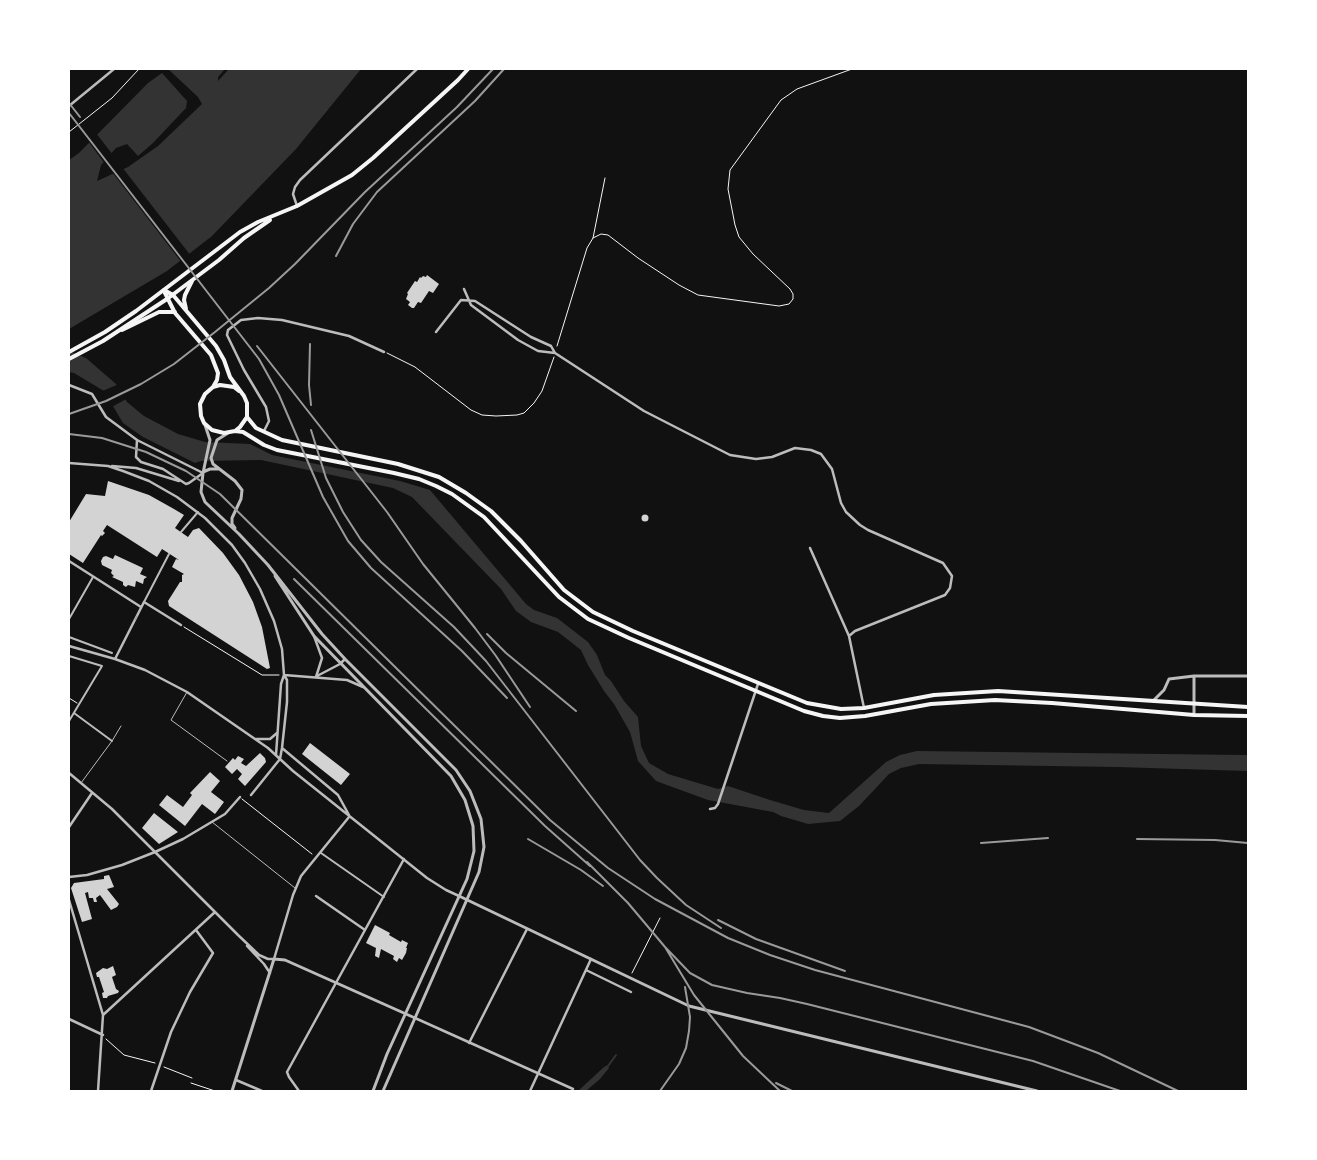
<!DOCTYPE html>
<style>
body{margin:0}
#map{position:relative;width:1317px;height:1160px;overflow:hidden;background:#111;font-family:"Noto Serif",serif}
canvas{display:block}
.frame{position:absolute;inset:0;border:70px solid #fff;pointer-events:none}
</style>
<div id="map">
<canvas width="1317" height="1160"></canvas>
<div class="frame"></div>
</div>
<script>
const g = document.querySelector('canvas').getContext('2d');
g.lineJoin = 'round';
function fillPath(path, color) { g.fillStyle = color; g.fill(path, 'evenodd'); }
const poly = rows => new Path2D(rows.map(r => 'M' + r).join(''));
function strokePath(path, color, width, dash) { g.strokeStyle = color; g.lineWidth = width; g.lineCap = dash ? 'butt' : 'round'; g.setLineDash(dash || []); g.stroke(path); }
fillPath(poly([
 [168,69,225,69,218,77,218,81,229,69,361,69,296,149,212,236,167,271,69,329,69,160,79,153,148,83,162,73,187,101,186,108,153,143,138,156,127,144,116,148,101,165,97,181,128,167,158,146,202,104,198,97],
 [69,351,86,358,116,384,127,402,144,416,178,434,205,442,250,444,272,455,400,481,430,490,526,604,534,610,557,618,588,642,597,655,605,675,611,681,624,701,638,717,641,746,649,763,668,774,718,789,728,786,770,800,804,810,829,813,886,762,900,755,917,751,1243,755,1248,755,1248,771,1117,767,919,764,901,768,889,774,859,806,840,821,808,824,781,816,773,812,708,800,656,781,638,761,630,732,614,704,604,691,588,665,581,650,558,632,531,622,516,611,501,589,412,497,393,488,261,460,201,461,195,463,143,437,123,423,104,391,74,373,69,372],
 [608,1065,609,1068,600,1079,586,1091,578,1091,604,1067]
]), '#333');
fillPath(poly([
 [96,133,113,155,105,164,88,141],
 [122,167,191,256,182,263,112,172],
 [119,384,128,398,110,408,100,392]
]), '#111');
strokePath(poly([
 [608,1066,616,1055]
]), '#333', 2);
fillPath(poly([
 [427,275,439,284,433,293,429,291,421,303,418,302,414,308,412,308,408,305,410,302,406,299,408,294,407,293,415,281,417,282,420,277,421,278,423,276,426,277],
 [108,481,149,495,174,509,184,515,175,528,188,537,193,530,199,528,223,553,239,575,253,602,262,627,270,668,267,669,169,606,168,601,180,582,182,582,182,575,184,574,172,567,176,559,179,560,162,549,157,557,107,525,103,531,105,533,102,536,101,535,83,563,69,554,69,522,86,494,105,496],
 '641.5 518a3.5 3.5 0 1 1 7 0a3.5 3.5 0 1 1-7 0Z',
 [115,555,143,568,140,574,147,577,144,579,143,584,136,581,135,587,128,585,126,587,123,585,123,582,112,577,114,576,111,573,112,570,102,565,101,561,103,557,106,556,113,559],
 [310,743,350,774,341,785,302,754],
 [260,753,265,758,266,762,245,786,238,779,242,774,237,769,232,774,225,767,233,758,235,760,238,756,244,759,241,763,246,766],
 [210,772,220,781,211,792,224,802,215,814,202,804,185,826,159,805,167,795,183,807,192,795,190,793],
 [154,813,178,832,159,844,142,828],
 [109,875,114,887,107,889,119,904,117,907,111,910,100,895,96,898,97,902,94,902,93,898,89,898,88,892,85,893,92,919,82,922,71,888,74,883,104,879,104,876],
 [375,925,390,933,389,935,401,942,402,940,408,943,406,948,407,948,406,953,402,960,399,958,397,962,393,959,394,956,381,949,379,958,375,956,376,948,366,943],
 [113,966,116,975,112,977,116,989,119,991,118,993,108,996,107,998,103,998,102,993,104,992,99,977,97,977,96,973,103,968,107,969]
]), '#d3d3d3');
strokePath(poly([
 [69,132,112,98,139,69],
 [593,238,601,234,608,235,638,258,679,285,698,295,779,306,789,304,793,299,793,294,790,289,753,254,739,237,735,225,728,189,730,170,781,100,797,89,852,69],
 [557,346,587,248,593,238,605,178],
 [387,353,415,367,471,410,482,415,496,416,517,415,524,413,534,403,542,391,554,357],
 [184,627,262,675,279,675],
 [69,698,77,703],
 [242,799,312,854],
 [632,973,660,918],
 [106,1039,124,1055,155,1063],
 [164,1067,192,1078],
 [191,1083,215,1091]
]), '#f5f5f5', 1);
strokePath(poly([
 [187,692,171,720,227,761],
 [81,783,112,741,121,726],
 [212,822,295,888]
]), '#bcbcbc', 1);
strokePath(poly([
 [181,532,198,512],
 [144,602,169,554],
 [69,619,93,577],
 [69,637,112,653],
 [69,656,102,666,69,721],
 [74,713,112,741],
 [321,853,384,897]
]), '#bcbcbc', 2);
strokePath(poly([
 [69,106,114,69],
 [297,206,293,194,295,187,300,180,417,69],
 [464,289,471,305,518,340,538,351,555,353,644,411,730,455,756,459,772,457,795,448,811,450,821,454,832,469,841,503,846,512,860,525,868,530,943,563,952,576,950,588,945,595,855,631,849,636,864,708],
 [436,332,461,300,475,301,531,337,551,346,555,353],
 [69,385,92,394,106,417,137,440,203,473,189,483,186,484,163,469,141,462,136,457,137,440],
 [264,431,269,421,266,407,244,370,227,335,228,330,241,320,258,318,282,320,349,336,384,352],
 [69,463,108,466,123,471,149,481,177,497,205,518,232,545,245,563,260,589,274,621,282,649,284,675,287,680,287,702,282,748,280,759,251,795],
 [112,466,136,468,179,481],
 [810,548,849,636],
 [69,561,141,607],
 [314,636,322,658,316,677],
 [69,646,115,659,145,670,187,692,268,748,293,771,427,878,446,890,459,896],
 [115,659,144,602,181,625],
 [284,675,347,680,363,687],
 [317,676,340,664,345,659],
 [255,739,270,739,277,733],
 [282,748,338,795,349,815],
 [276,755,281,684,284,675],
 [69,773,112,809,238,935,259,955,268,959,274,959,293,895,301,876,349,817],
 [710,809,715,808,718,804,758,684],
 [69,827,92,793],
 [69,877,87,875,122,865,155,852,183,839,225,814,240,797],
 [316,896,365,930],
 [69,900,103,1015,98,1091],
 [247,946,264,964,270,973],
 [586,970,631,992],
 [103,1015,215,912],
 [415,1018,573,1089],
 [69,1019,103,1035],
 [469,1043,527,929],
 [236,1080,262,1091],
 [151,1091,171,1032,190,992,213,953,196,930],
 [299,1091,289,1077,287,1072,404,859],
 [530,1091,591,959]
]), '#bcbcbc', 2.5);
strokePath(poly([
 [205,425,210,440,203,473,201,492,205,502,239,534,268,565,322,634,345,659,456,770,470,791,481,819,484,847,479,872,383,1091],
 [228,433,217,440,211,458,213,464,235,481,242,490,241,499,232,518,232,524,235,528],
 [203,472,210,469,218,469],
 [275,576,314,636,451,776,465,800,473,826,474,851,467,879,387,1054,373,1091],
 [1194,676,1194,715],
 [1153,701,1164,690,1169,679,1194,676,1248,676],
 [459,896,689,1006,1037,1091],
 [232,1091,274,959,285,960,415,1018]
]), '#bcbcbc', 3);
strokePath(poly([
 [164,290,173,295,216,346,224,360,230,377,244,396,247,403,247,417,240,427,235,431,224,433,212,430,204,423,201,416,200,404,205,394,213,387,220,385,234,387,239,391],
 [164,291,175,313,211,355,218,373,217,380,213,387],
 [186,309,184,300,185,295,192,281],
 [122,330,159,312,175,312],
 [247,417,256,428,282,440,398,464,439,477,466,493,491,511,521,541,564,590,593,612,633,631,807,703,841,709,864,708,934,695,998,691,1248,707],
 [235,431,243,432,264,445,277,450,394,473,419,479,436,486,452,494,484,517,559,597,588,619,629,638,804,711,823,716,840,718,865,716,931,704,995,700,1052,703,1194,715,1248,716]
]), '#f5f5f5', 4);
strokePath(poly([
 [69,352,105,332,136,311,240,232,258,222,297,206,352,175,373,158,458,80,468,69],
 [69,359,103,341,167,299,219,260,244,238,270,220]
]), '#f5f5f5', 4);
strokePath(poly([
 [135,620,137,616]
]), '#9a9a9a', 1);
strokePath(poly([
 [69,103,80,117],
 [69,113,259,359,279,395,323,497,348,541,371,568,462,651,507,698],
 [336,256,353,224,377,192,475,101,504,69],
 [310,344,309,385,311,405],
 [257,346,387,512,423,564,475,628,496,656,530,707],
 [69,414,106,401,141,384,174,364,215,332,269,288,295,264,365,192,457,107,493,69],
 [311,430,326,478,343,512,361,540,381,562,454,627,486,661,640,860,657,878,686,905,721,928],
 [69,434,102,438,146,452,186,471,220,494,550,820,608,868,655,899,728,938,770,955,815,970,1029,1027,1098,1053,1178,1091],
 [294,579,545,826,590,866],
 [487,634,506,653,576,711],
 [528,839,581,870,603,886],
 [1137,839,1215,840,1248,843],
 [981,843,1048,838],
 [587,862,628,903,665,947,694,995,743,1056,780,1091],
 [718,920,756,939,845,971],
 [665,947,690,973,712,985,747,993,780,998,807,1004,1033,1061,1120,1091],
 [776,1083,792,1091],
 [660,1091,679,1064,686,1048,689,1031,690,1017,685,987]
]), '#9a9a9a', 2);
</script>
